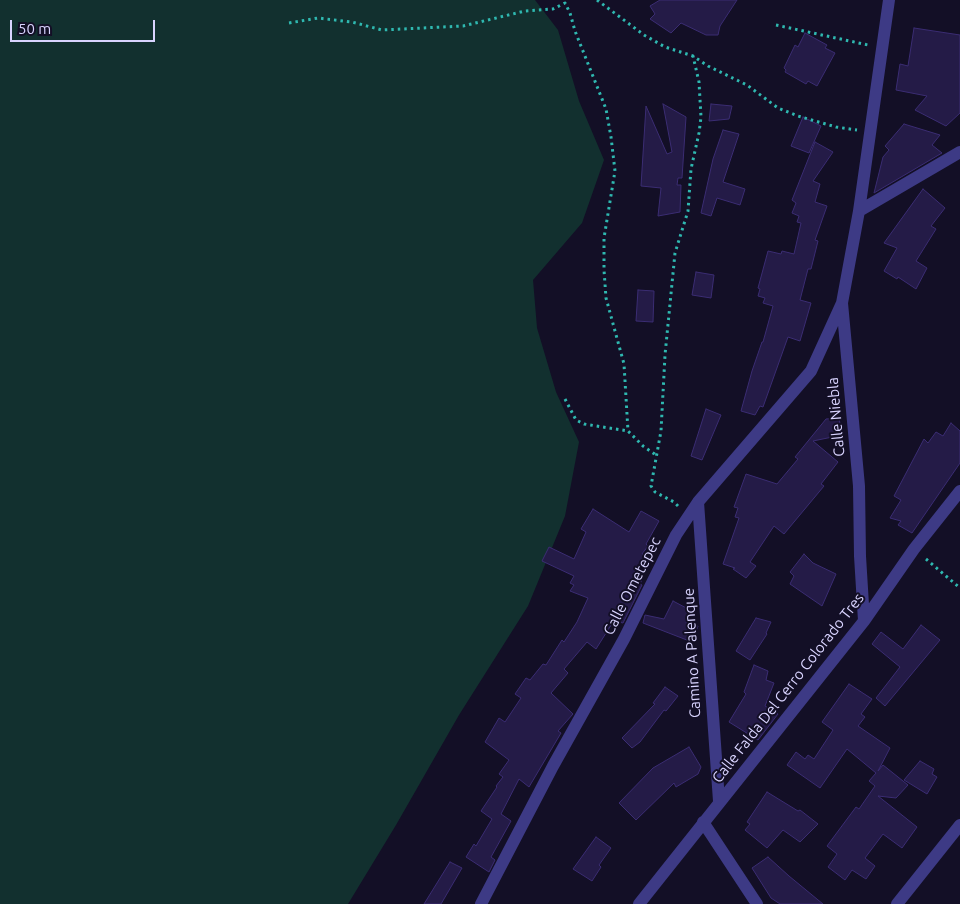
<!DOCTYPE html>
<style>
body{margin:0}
#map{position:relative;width:960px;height:904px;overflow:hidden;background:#130f26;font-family:Ubuntu,sans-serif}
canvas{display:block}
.scale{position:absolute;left:10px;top:20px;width:145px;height:22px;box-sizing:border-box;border:2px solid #d9d4ff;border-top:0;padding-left:6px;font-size:15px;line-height:18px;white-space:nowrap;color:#d9d4ff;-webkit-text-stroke:4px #130f26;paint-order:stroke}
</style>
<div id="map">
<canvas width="960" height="904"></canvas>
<div class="scale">50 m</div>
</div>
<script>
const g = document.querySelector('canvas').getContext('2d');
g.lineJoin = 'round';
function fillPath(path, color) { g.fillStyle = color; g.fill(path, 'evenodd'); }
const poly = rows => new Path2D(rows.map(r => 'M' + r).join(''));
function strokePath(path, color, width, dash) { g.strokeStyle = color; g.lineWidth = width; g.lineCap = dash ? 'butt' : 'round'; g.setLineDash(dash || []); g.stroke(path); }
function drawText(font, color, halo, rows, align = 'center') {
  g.font = font + ' Ubuntu,sans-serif'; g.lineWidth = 4; g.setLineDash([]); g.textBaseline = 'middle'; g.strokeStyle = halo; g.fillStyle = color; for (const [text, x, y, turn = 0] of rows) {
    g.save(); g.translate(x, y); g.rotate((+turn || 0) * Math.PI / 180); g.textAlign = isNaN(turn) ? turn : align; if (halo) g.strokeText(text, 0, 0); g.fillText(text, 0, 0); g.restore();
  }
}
fillPath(poly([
 [0,0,535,0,558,30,579,101,604,160,582,223,533,280,537,328,556,392,579,442,565,516,528,606,459,715,396,825,348,904,0,904]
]), '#12302f');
const building = poly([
 [660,0,737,0,720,26,718,35,706,35,681,23,671,33,650,19,655,14,650,6,660,0],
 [914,28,960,35,960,113,946,126,915,110,927,96,896,90,900,64,908,66,914,28],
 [805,33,827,45,825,48,835,53,817,86,808,81,806,84,785,72,786,70,784,68,795,45,798,47,805,33],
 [663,104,686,117,682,178,678,178,677,185,681,185,680,212,658,216,661,188,641,186,646,106,667,154,672,152,663,104],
 [711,104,732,106,729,119,709,121,711,104],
 [803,117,821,126,809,153,791,146,803,117],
 [904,124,940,135,932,145,942,153,874,193,883,157,889,150,885,146,904,124],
 [723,130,739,134,723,182,745,189,740,205,717,198,711,216,701,213,713,159,723,130],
 [815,142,833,152,813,181,820,184,815,202,827,206,815,240,818,241,811,269,808,269,800,300,811,303,800,341,788,337,763,407,760,406,755,415,741,411,752,371,762,342,763,342,773,306,763,303,765,298,758,296,760,289,758,288,768,251,781,254,782,251,794,254,801,223,797,222,799,216,792,213,796,203,792,200,815,142],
 [923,189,945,208,931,226,936,229,916,261,927,268,916,289,898,277,897,279,884,271,897,248,884,243,923,189],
 [696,272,714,275,711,298,692,295,696,272],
 [638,290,654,291,653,322,636,321,638,290],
 [706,409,721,415,702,460,691,456,706,409],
 [839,418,842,435,813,441,838,462,821,484,824,486,784,534,774,526,750,562,756,566,746,578,733,569,735,568,723,564,739,518,735,517,738,508,734,507,746,474,777,484,798,459,795,457,826,419,839,418],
 [951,423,960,431,960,463,912,533,898,525,901,521,890,518,901,500,894,496,924,439,928,443,936,432,943,436,951,423],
 [593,509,629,532,641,511,659,521,646,544,648,546,642,554,646,557,634,573,643,577,640,584,642,585,623,623,619,622,618,625,613,622,596,649,587,642,564,669,568,673,551,693,573,714,558,731,561,733,529,787,519,779,501,814,511,821,491,857,495,860,489,872,466,857,474,844,476,846,492,819,481,811,497,787,496,786,503,777,499,774,509,760,485,742,499,718,505,722,521,698,515,694,526,678,530,680,543,664,546,665,562,640,564,642,577,622,588,598,570,591,574,585,570,583,574,576,542,561,549,547,574,559,586,532,581,529,593,509],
 [804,554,813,563,836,574,822,606,790,584,794,576,790,572,804,554],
 [673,601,692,611,686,623,698,626,692,642,643,623,645,615,664,619,673,601],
 [756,618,771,622,766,633,767,634,750,660,736,651,756,618],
 [921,625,940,640,885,706,876,698,900,667,872,644,881,632,903,649,921,625],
 [754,665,768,671,766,680,774,683,765,706,778,714,758,740,729,722,746,694,744,692,754,665],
 [849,684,872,699,861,714,865,717,858,726,890,748,878,771,883,765,908,785,896,798,878,796,917,827,902,848,883,834,865,858,875,866,866,879,852,870,845,880,828,867,837,854,827,846,856,807,859,809,875,786,869,781,876,773,847,749,820,788,787,765,796,752,805,759,808,755,814,759,833,730,822,722,849,684],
 [665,687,678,696,666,711,664,710,640,742,632,748,622,738,655,704,653,703,665,687],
 [689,747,701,767,698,774,676,787,674,783,636,820,619,803,653,768,689,747],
 [920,761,934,769,932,774,937,777,927,794,904,780,920,761],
 [767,792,798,811,800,810,818,824,800,842,783,830,767,848,745,830,750,824,747,822,767,792],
 [596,837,611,848,599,865,601,867,592,881,573,869,596,837],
 [768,857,789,876,823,904,780,904,771,898,752,868,768,857],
 [450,862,462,868,441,904,424,904,450,862]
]);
fillPath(building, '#241b47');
strokePath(building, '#3b2d73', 1);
strokePath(poly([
 [597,0,644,35,665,47,693,56,708,66,747,85,778,108,798,116,836,127,857,130],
 [289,23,318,18,352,22,382,30,463,26,525,11,553,9,565,3,570,13,575,31,606,109,611,137,615,171,604,238,604,270,606,298,624,364,628,431,643,446,656,455],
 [776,25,868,45],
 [565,399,576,420,584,424,628,431],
 [678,506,674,502,655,492,651,486,661,431,665,355,675,253,688,211,691,169,699,133,701,117,699,82,693,56],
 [926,559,960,588]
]), '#2fb8b0', 3, [2.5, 4]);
strokePath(poly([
 [859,211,960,152],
 [698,502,719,801],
 [864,621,860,556,859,486,842,303,859,211,889,0],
 [703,822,757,904],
 [481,904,553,766,624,639,676,535,698,502,811,371,842,303],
 [639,904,864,621,914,549,960,491],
 [897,904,960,825]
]), '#3d3a85', 12);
drawText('15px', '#d9d4ff', '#130f26', [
 ["Calle Niebla",836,417,-95],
 ["Calle Ometepec",632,586,-63],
 ["Camino A Palenque",692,653,-93],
 ["Calle Falda Del Cerro Colorado Tres",788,688,-52]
]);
</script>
